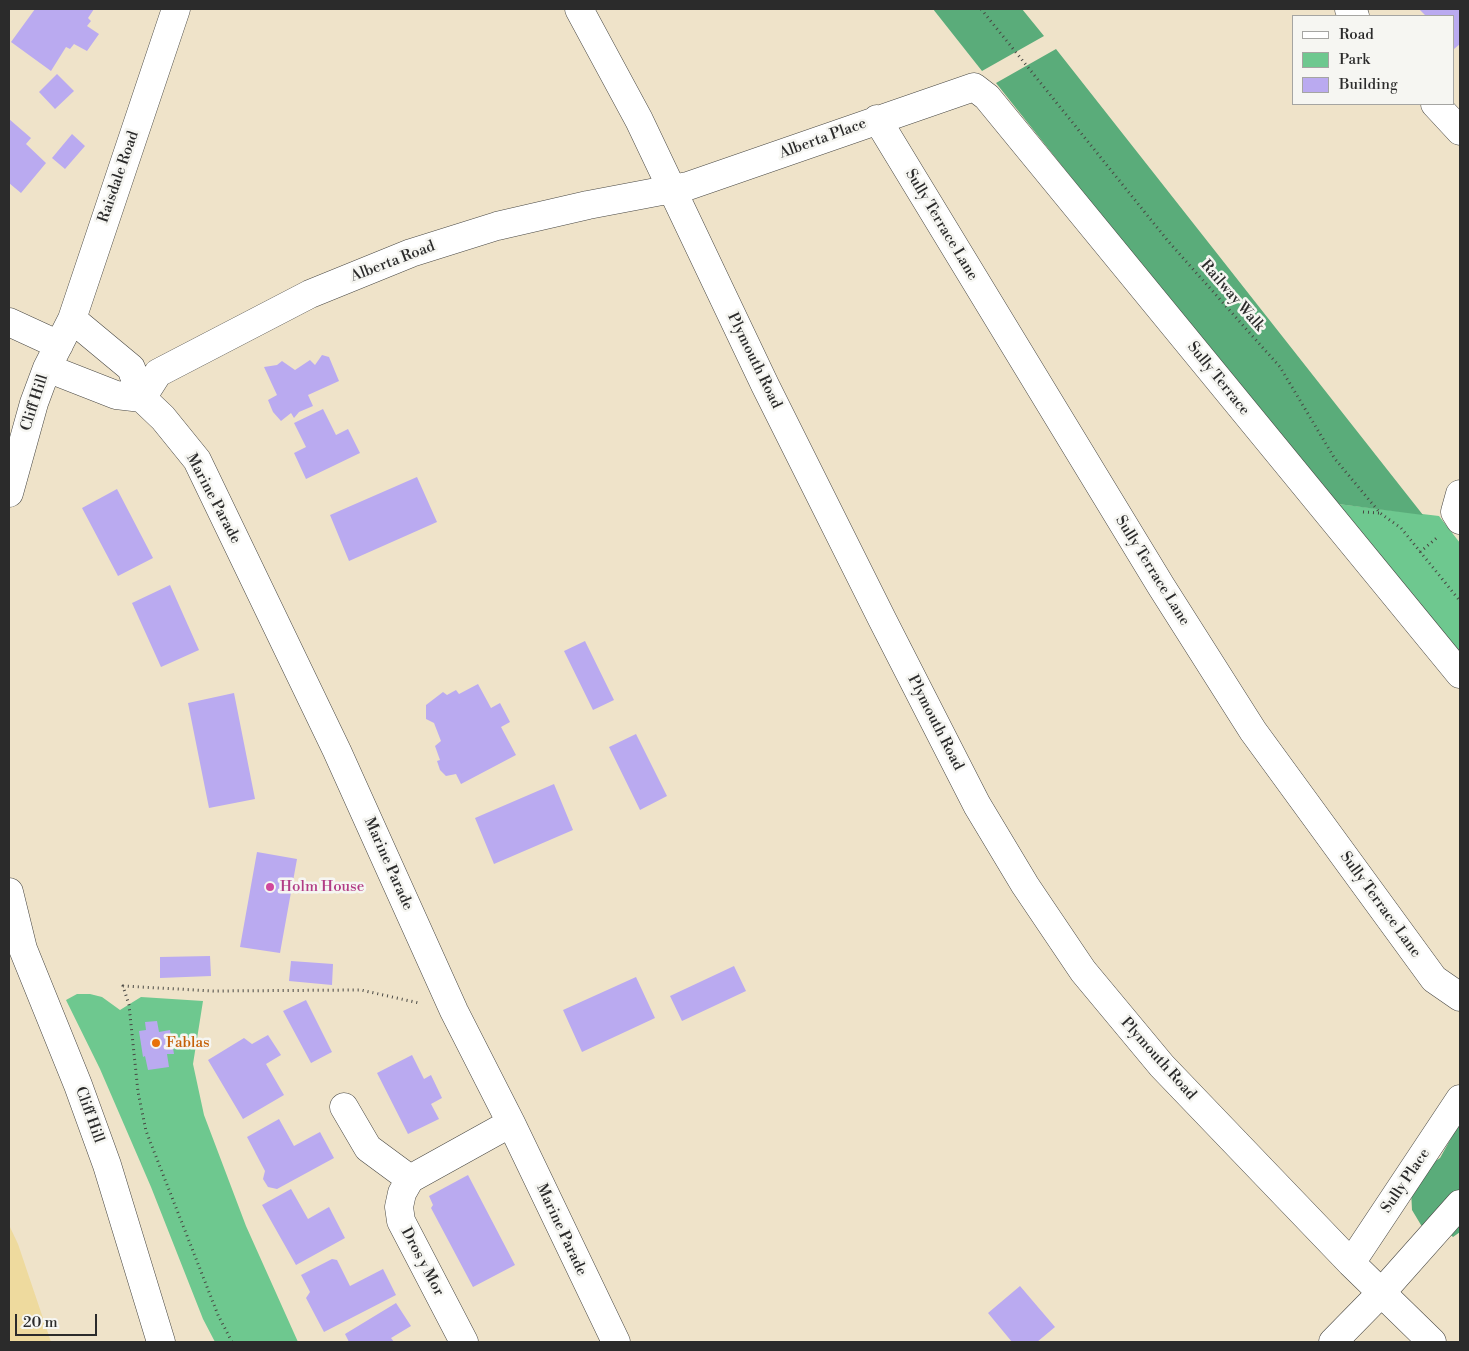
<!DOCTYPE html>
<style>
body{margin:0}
#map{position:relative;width:1469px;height:1351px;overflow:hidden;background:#efe3c9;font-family:"Libre Bodoni",serif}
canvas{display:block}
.frame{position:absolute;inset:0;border:10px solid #2b2b2b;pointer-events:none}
.legend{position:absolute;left:1292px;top:15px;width:162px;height:90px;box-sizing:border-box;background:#f6f6f2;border:1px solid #a5a5a2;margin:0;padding:6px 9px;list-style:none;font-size:15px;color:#2b2b2b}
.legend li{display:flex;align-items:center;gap:10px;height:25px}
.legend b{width:25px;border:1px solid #a5a5a2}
.scale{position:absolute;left:15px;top:1314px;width:82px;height:22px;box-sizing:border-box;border:2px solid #2b2b2b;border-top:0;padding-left:6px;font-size:15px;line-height:18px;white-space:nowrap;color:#2b2b2b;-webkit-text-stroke:4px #f6f6f2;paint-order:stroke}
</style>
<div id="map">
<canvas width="1469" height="1351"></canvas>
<div class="frame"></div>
<ul class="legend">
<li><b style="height:6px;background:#fff"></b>Road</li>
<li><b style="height:14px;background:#6ec88f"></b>Park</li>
<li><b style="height:14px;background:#baaaf0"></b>Building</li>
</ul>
<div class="scale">20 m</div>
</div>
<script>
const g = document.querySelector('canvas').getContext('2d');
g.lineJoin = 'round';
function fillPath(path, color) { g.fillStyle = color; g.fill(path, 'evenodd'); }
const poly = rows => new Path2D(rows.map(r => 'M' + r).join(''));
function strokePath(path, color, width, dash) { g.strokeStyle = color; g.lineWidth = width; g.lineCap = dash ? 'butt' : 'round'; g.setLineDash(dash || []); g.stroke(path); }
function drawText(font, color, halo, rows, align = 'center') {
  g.font = font + ' "Libre Bodoni",serif'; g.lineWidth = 5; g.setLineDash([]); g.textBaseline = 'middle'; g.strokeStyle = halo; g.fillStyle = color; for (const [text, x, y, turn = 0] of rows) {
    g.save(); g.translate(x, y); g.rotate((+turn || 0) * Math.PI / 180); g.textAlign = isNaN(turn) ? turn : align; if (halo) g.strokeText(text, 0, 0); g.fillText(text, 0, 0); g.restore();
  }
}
fillPath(poly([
 [1338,504,1439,516,1460,543,1460,653],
 [77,994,90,994,102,997,120,1010,141,997,203,1001,193,1064,204,1115,246,1226,298,1342,215,1342,203,1319,151,1187,100,1069,66,1000]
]), '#6ec88f');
fillPath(poly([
 [933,9,1022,9,1044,36,982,71],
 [1056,49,1423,515,1338,504,1176,309,996,83],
 [1460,1108,1460,1232,1453,1237,1444,1229,1426,1229,1421,1225,1412,1210,1411,1190,1423,1169,1440,1158,1459,1124]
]), '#5aac7a');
fillPath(poly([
 [9,1225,18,1244,51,1342,9,1342]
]), '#eeda9e');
fillPath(poly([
 [35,9,94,9,88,18,91,21,87,26,99,34,87,51,74,44,70,49,66,47,51,71,11,42],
 [1419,9,1460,9,1460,44,1454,49,1453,48,1453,16,1426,16],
 [57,74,74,91,55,109,39,92],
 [9,119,31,138,26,144,46,163,21,193,9,183],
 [72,134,85,146,65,169,52,158],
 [322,355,329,357,339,381,308,395,313,406,299,412,294,418,291,413,281,421,273,412,268,400,277,395,264,367,277,365,282,361,295,370,310,360,315,365],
 [323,409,336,435,348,429,360,453,306,479,294,453,306,447,294,423],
 [417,477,437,522,349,561,330,515],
 [117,489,153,558,118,576,82,508],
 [170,585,199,650,161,667,132,603],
 [585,641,614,700,593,710,564,651],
 [478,684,491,708,500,703,510,722,501,727,516,755,461,784,456,774,446,776,440,770,437,761,440,760,435,746,441,741,434,723,426,719,426,705,443,692,447,695,456,690,459,694],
 [234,693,255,799,209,808,188,703],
 [636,734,667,796,640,810,609,747],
 [554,784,573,830,494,864,475,818],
 [257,852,297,859,280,953,240,947],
 [210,956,211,976,160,978,160,957],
 [291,961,333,964,332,985,289,981],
 [734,966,746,991,682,1021,670,996],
 [636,977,655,1018,582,1052,563,1010],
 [306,1000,332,1052,311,1063,283,1011],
 [157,1021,159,1032,170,1030,174,1054,167,1054,169,1067,148,1070,145,1056,143,1057,139,1031,146,1030,145,1022],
 [268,1035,281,1055,266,1064,284,1095,243,1119,208,1060,244,1038,252,1044],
 [412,1055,424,1079,431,1075,442,1098,431,1104,439,1119,408,1134,377,1073],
 [279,1119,294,1146,320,1132,334,1158,277,1189,268,1187,263,1179,265,1171,247,1137],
 [468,1175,515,1265,473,1287,431,1208,433,1205,429,1196],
 [291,1189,308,1219,329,1207,345,1238,296,1265,262,1205],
 [332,1259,337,1260,350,1286,383,1269,396,1295,324,1332,306,1298,310,1292,301,1275],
 [1020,1286,1055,1327,1037,1342,1012,1342,988,1313],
 [396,1303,411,1326,391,1338,394,1342,349,1342,345,1334]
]), '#baaaf0');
const minor = poly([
 [579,9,639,120,765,385,882,619,977,805,1025,885,1083,971,1162,1066,1351,1263,1432,1342],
 [1349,9,1355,16],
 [1435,104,1460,131],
 [877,119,1161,586,1253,731,1434,979,1460,997],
 [72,319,131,368,142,398,163,418,197,460,337,751,454,1011,511,1123,616,1342],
 [9,322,59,345],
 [47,368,116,395,142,398],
 [142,398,158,373,310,294,411,253,497,226,588,205,688,186,974,87,987,97,1460,674],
 [9,493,34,403,47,368,72,319,176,9],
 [1460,494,1455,512,1460,520],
 [9,892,23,949,78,1085,107,1165,161,1342],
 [344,1107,368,1148,410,1179],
 [1351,1263,1460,1099],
 [464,1342,401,1221,399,1207,402,1193,410,1179,511,1123],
 [1333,1342,1381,1293,1460,1204]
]);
strokePath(minor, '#484743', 29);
strokePath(poly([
 [981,9,1168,241,1280,367,1335,459,1380,513,1401,528,1460,601],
 [1363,512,1380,513],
 [1420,552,1439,536],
 [232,1342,218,1315,146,1131,138,1092,129,1005,123,986,213,991,361,990,419,1003]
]), '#484743', 3, [1, 4]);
strokePath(minor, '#fff', 28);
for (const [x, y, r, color] of [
 [270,887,5,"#d1479c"],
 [156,1043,5,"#e8710a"]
]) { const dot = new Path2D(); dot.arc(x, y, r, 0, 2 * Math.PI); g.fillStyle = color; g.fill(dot); strokePath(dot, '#f6f6f2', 2); }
drawText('15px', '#2b2b2b', '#f6f6f2', [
 ["Alberta Place",823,139,-20],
 ["Raisdale Road",119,177,-71],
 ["Sully Terrace Lane",941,225,59],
 ["Alberta Road",393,262,-21],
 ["Railway Walk",1232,296,49],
 ["Plymouth Road",754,361,64],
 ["Sully Terrace",1218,379,51],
 ["Cliff Hill",35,403,-72],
 ["Marine Parade",213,499,62],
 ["Sully Terrace Lane",1152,571,58],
 ["Plymouth Road",935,723,63],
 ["Marine Parade",388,864,66],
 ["Sully Terrace Lane",1380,905,54],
 ["Plymouth Road",1158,1059,48],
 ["Cliff Hill",89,1115,70],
 ["Sully Place",1406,1181,-56],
 ["Marine Parade",561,1230,65],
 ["Dros y Mor",422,1262,62]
]);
drawText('15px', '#b23c85', '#f6f6f2', [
 ["Holm House",280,887]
], 'left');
drawText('15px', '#c56008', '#f6f6f2', [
 ["Fablas",166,1043]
], 'left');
</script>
